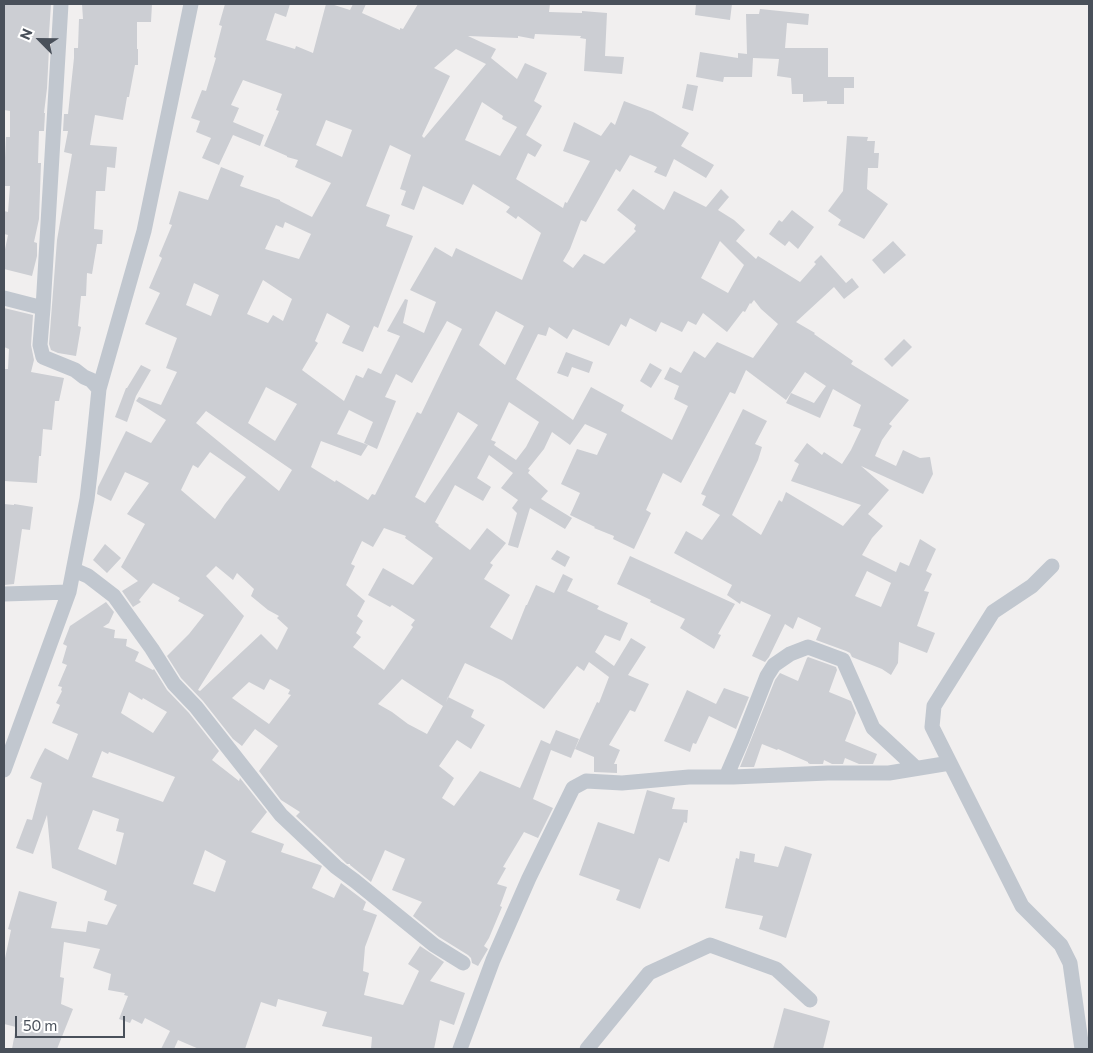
<!DOCTYPE html>
<style>
body{margin:0}
#map{position:relative;width:1093px;height:1053px;overflow:hidden;background:#f1efef;font-family:Commissioner,sans-serif}
canvas{display:block}
.frame{position:absolute;inset:0;border:5px solid #49505a;pointer-events:none}
.north{position:absolute;left:15px;top:15px;width:50px;height:50px;-webkit-text-stroke:4px #fff;paint-order:stroke;rotate:293deg;font-size:14px;font-weight:700;line-height:20px;text-align:center;color:#49505a}
.north::after{content:'';display:block;margin:auto;width:18px;height:22px;background:#49505a;clip-path:polygon(50% 0,100% 100%,50% 72%,0 100%)}
.scale{position:absolute;left:15px;top:1016px;width:110px;height:22px;box-sizing:border-box;border:2px solid #49505a;border-top:0;padding-left:6px;font-size:15px;line-height:18px;white-space:nowrap;color:#49505a;-webkit-text-stroke:4px #fff;paint-order:stroke}
</style>
<div id="map">
<canvas width="1093" height="1053"></canvas>
<div class="frame"></div>
<div class="north">N</div>
<div class="scale">50 m</div>
</div>
<script>
const g = document.querySelector('canvas').getContext('2d');
g.lineJoin = 'round';
function fillPath(path, color) { g.fillStyle = color; g.fill(path, 'evenodd'); }
const poly = rows => new Path2D(rows.map(r => 'M' + r).join(''));
function strokePath(path, color, width, dash) { g.strokeStyle = color; g.lineWidth = width; g.lineCap = dash ? 'butt' : 'round'; g.setLineDash(dash || []); g.stroke(path); }
fillPath(poly([
 [4,4,51,4,48,49,49,49,47,88,44,113,45,113,44,131,39,131,38,163,41,163,39,219,34,242,37,243,37,256,32,276,4,269,4,254,8,235,4,234,4,211,8,212,10,186,4,186,4,178,6,137,10,137,10,111,4,110],
 [82,4,152,4,151,22,137,22,137,49,138,49,138,65,135,65,129,97,127,97,123,120,95,115,90,145,117,147,115,168,107,167,105,191,96,191,94,229,103,230,102,244,97,244,92,274,87,273,86,296,81,296,78,326,81,327,76,356,58,353,51,350,49,344,57,240,72,154,64,152,68,131,63,131,64,114,68,114,74,58,74,48,78,48,79,19,83,19],
 [225,4,290,4,286,17,275,13,266,40,295,49,296,46,313,53,326,4,331,4,350,10,353,4,366,4,362,13,400,30,400,28,403,29,418,4,550,4,549,12,582,13,582,11,607,13,605,56,624,57,622,74,584,71,586,39,580,38,581,36,535,34,534,39,518,36,518,38,468,36,496,49,491,58,517,79,525,63,547,73,534,101,542,106,526,135,542,145,535,157,528,153,516,179,563,208,565,202,567,203,590,161,563,151,574,122,601,136,611,122,615,125,624,101,653,112,689,133,681,146,714,165,706,178,674,159,666,177,654,172,657,167,630,155,620,172,616,169,586,222,581,220,570,249,563,261,573,268,584,254,604,264,636,231,634,229,636,225,617,210,633,189,664,210,674,191,706,207,721,189,729,197,718,210,734,220,745,230,736,241,756,259,758,256,800,282,816,264,814,262,821,255,846,283,852,278,859,287,844,299,834,287,796,322,815,333,814,334,853,361,851,364,909,400,889,424,892,426,882,440,875,456,896,466,903,450,920,458,930,457,933,474,923,494,861,466,889,490,868,514,883,526,872,538,862,555,896,572,900,562,909,566,920,539,936,549,926,571,932,574,924,591,929,592,917,626,935,633,927,653,899,642,898,663,891,675,882,669,852,657,850,653,846,651,816,640,821,628,798,617,793,629,785,624,769,657,765,662,752,656,771,615,741,601,740,604,727,595,732,585,674,553,686,531,702,540,720,515,702,505,706,496,701,494,743,409,767,421,755,444,762,447,758,460,732,515,761,535,779,500,782,502,786,492,843,526,861,505,791,481,799,464,794,461,807,443,822,455,824,452,842,464,851,450,861,429,853,426,861,405,833,389,820,418,786,403,791,393,814,403,826,386,805,372,786,400,746,370,735,394,730,392,681,483,663,473,646,510,651,513,634,549,613,539,614,536,594,528,595,527,570,515,580,493,561,484,577,449,597,455,607,434,585,424,570,445,552,432,544,449,528,469,530,470,528,473,548,491,541,499,572,518,565,529,530,508,518,548,508,545,517,513,512,508,518,500,501,488,513,473,489,455,477,478,491,487,483,501,455,485,435,522,439,525,438,526,470,550,487,528,506,543,490,563,493,565,484,579,510,595,490,627,512,640,526,605,527,605,536,585,554,593,563,574,573,579,567,591,599,606,597,609,628,623,620,641,605,635,595,652,614,666,631,638,646,647,628,675,649,684,635,712,630,710,609,745,620,750,614,764,617,764,617,773,594,772,594,757,575,749,597,702,599,703,609,677,589,662,584,671,577,666,544,709,503,681,465,663,446,702,448,697,474,710,471,717,485,725,471,749,457,740,439,766,454,778,442,798,454,806,480,771,520,788,541,740,550,744,556,730,579,739,571,758,551,750,533,799,553,808,538,838,524,832,503,867,506,868,497,884,507,887,500,906,502,907,489,938,484,946,488,949,478,966,472,963,471,958,468,955,439,937,413,916,422,902,392,890,405,859,385,850,371,882,350,865,350,864,347,864,296,816,300,812,281,800,259,771,278,746,255,729,242,746,233,739,203,701,181,678,167,656,189,634,204,615,178,601,180,598,153,583,139,600,141,602,133,607,122,591,138,581,121,567,145,524,127,514,149,483,125,472,111,501,97,494,98,487,126,431,151,443,166,420,136,401,139,397,161,405,177,372,166,368,177,338,145,324,160,293,149,288,162,258,159,256,172,225,169,224,179,191,208,200,221,167,244,176,240,186,280,200,280,201,312,217,331,183,295,167,298,160,287,157,287,156,264,146,279,111,276,110,282,94,243,80,231,105,239,108,233,122,264,135,260,146,233,135,219,165,202,158,211,138,196,132,200,121,191,118,202,90,206,91,216,58,214,57,222,26,219,25],
 [456,49,486,64,424,138,422,136,450,76,434,68],
 [482,102,503,116,502,119,517,127,500,156,465,140],
 [326,120,352,130,342,157,316,145],
 [390,145,411,155,400,189,406,191,401,205,414,210,423,186,463,205,473,184,510,207,506,212,516,219,518,216,541,233,522,280,456,248,452,257,435,247,410,290,436,302,424,333,403,323,408,300,405,299,387,331,400,336,381,374,368,368,363,378,356,375,344,401,302,370,318,343,315,341,327,313,350,326,342,343,363,352,374,326,378,328,413,236,386,226,390,215,366,206],
 [285,222,311,234,299,259,265,249,276,225,283,228],
 [720,241,744,265,728,293,701,278],
 [263,280,292,299,283,321,273,315,268,323,247,314],
 [194,283,219,295,211,316,186,305],
 [754,300,761,309,778,324,753,358,717,342,705,358,694,351,681,373,670,367,664,379,679,386,674,399,688,406,672,440,621,411,624,405,591,387,573,420,516,379,538,334,546,336,549,327,567,339,573,329,609,346,621,324,626,327,630,318,656,332,661,322,682,332,688,321,696,325,703,313,727,332,743,311,745,312,750,303,751,304],
 [496,311,524,326,505,365,479,345],
 [447,321,462,329,421,414,417,412,375,495,372,494,368,500,336,480,335,482,311,467,321,441,361,456,368,445,337,434,349,410,373,422,364,443,377,449,396,401,385,397,396,374,412,383],
 [266,387,297,404,275,441,248,423],
 [509,402,539,422,526,447,516,460,494,445,496,442,491,440],
 [206,411,292,470,279,491,196,423],
 [458,412,478,425,425,503,415,497],
 [210,452,246,477,225,504,215,519,181,490,193,465,198,468],
 [384,528,406,536,405,538,433,558,413,585,383,568,368,595,390,607,392,605,415,620,411,625,413,627,384,670,353,647,361,637,356,633,363,621,357,616,365,601,346,585,355,566,351,564,362,541,373,547],
 [216,566,233,580,237,573,254,589,251,596,268,610,279,616,277,618,288,628,277,650,261,634,200,691,198,690,244,616,206,576],
 [867,571,891,583,881,607,855,596],
 [270,679,290,690,288,694,291,695,269,724,232,698,249,682,264,690],
 [402,679,443,706,427,734,408,724,392,712,378,704],
 [696,4,732,4,730,20,695,15],
 [760,9,809,14,808,25,787,23,785,48,828,48,828,77,854,77,854,88,844,88,844,104,827,104,827,101,803,102,803,94,792,94,791,78,777,76,779,59,753,58,752,77,724,77,723,82,696,77,700,52,738,58,738,53,747,54,746,14,759,14],
 [687,84,698,86,693,111,682,108],
 [847,136,868,137,867,141,875,141,874,153,879,153,878,168,868,168,867,189,888,204,864,239,838,225,841,220,828,211,843,191],
 [792,210,814,227,798,249,789,241,785,246,769,234,779,220,782,222],
 [893,241,906,255,884,274,872,260],
 [4,308,33,315,31,345,34,360,31,372,64,378,59,401,55,401,52,430,43,429,41,456,39,456,37,483,4,481,4,369,8,369,9,349,4,347],
 [904,339,912,347,892,367,884,359],
 [566,352,593,362,589,373,572,367,568,377,557,373],
 [650,363,662,370,651,388,640,381],
 [141,365,151,370,136,396,127,422,115,417,126,388,127,388],
 [4,504,14,505,14,504,33,507,30,530,22,529,14,584,4,585],
 [105,544,121,558,107,573,93,560],
 [557,550,570,557,565,567,551,559],
 [630,556,735,604,718,634,721,635,714,649,680,628,685,619,650,602,651,600,617,584],
 [106,602,114,612,109,623,103,627,115,630,114,638,127,639,126,646,139,652,135,661,153,670,154,669,167,690,189,713,219,751,212,760,239,781,240,778,267,812,251,832,284,844,281,852,320,865,322,866,312,888,334,898,341,883,366,902,363,910,377,915,365,947,363,971,369,973,364,995,403,1005,419,971,408,964,420,946,444,962,430,981,465,993,454,1025,440,1020,434,1049,371,1049,372,1037,322,1026,327,1012,278,999,276,1007,261,1002,245,1049,199,1049,178,1040,174,1049,161,1049,170,1031,145,1018,142,1024,132,1019,130,1023,119,1019,128,996,124,995,125,993,108,990,111,974,93,968,100,949,64,942,60,977,64,978,61,1004,73,1009,57,1049,12,1049,16,1027,4,1024,4,963,11,930,8,929,19,891,57,902,51,928,86,932,88,921,107,925,117,905,104,900,107,891,52,868,47,815,33,854,16,848,27,819,32,820,42,783,30,778,39,759,45,748,68,760,78,734,52,723,60,705,56,703,62,691,61,690,62,687,58,686,67,665,62,663,67,646,63,644,70,626],
 [129,692,142,700,143,698,167,712,153,733,121,713],
 [102,751,108,754,109,752,128,759,175,777,163,802,92,777],
 [93,810,119,819,116,831,124,833,116,865,78,849],
 [205,850,226,861,215,892,193,884],
 [808,657,836,667,837,670,829,692,851,701,856,713,845,741,877,754,873,764,859,764,845,758,843,764,832,764,824,760,823,764,810,764,808,763,808,762,778,749,777,750,762,744,754,767,740,767,775,680,780,673,798,681,807,658],
 [724,688,749,697,736,729,709,716,696,744,693,743,690,752,664,741,687,690,716,704],
 [647,790,675,798,672,809,688,810,687,823,684,822,669,862,659,858,640,909,616,900,620,890,579,875,598,822,634,834],
 [785,846,812,854,786,938,759,929,763,916,725,908,736,858,739,859,740,851,755,854,754,862,778,867],
 [784,1008,830,1021,823,1049,773,1049]
]), '#ccced3');
strokePath(poly([
 [61,4,43,308,40,345,43,357,75,370,84,377,91,380,99,389],
 [4,298,43,308],
 [1052,566,1032,586,993,612,934,706,932,727,1022,906,1061,945,1070,963,1082,1049],
 [74,570,88,576,114,596,152,649,174,684,196,707,281,815,336,867,355,881,434,945,463,963],
 [4,594,69,592],
 [4,770,69,592,87,499,93,448,99,389,144,231,191,4],
 [726,777,742,740,767,676,774,665,790,654,808,647,843,660,873,728,916,768],
 [460,1049,493,960,529,878,573,788,586,781,622,783,689,777,733,777,828,773,889,773,950,763],
 [587,1049,649,973,710,945,776,969,810,1000]
]), '#c1c7cf', 15);
</script>
